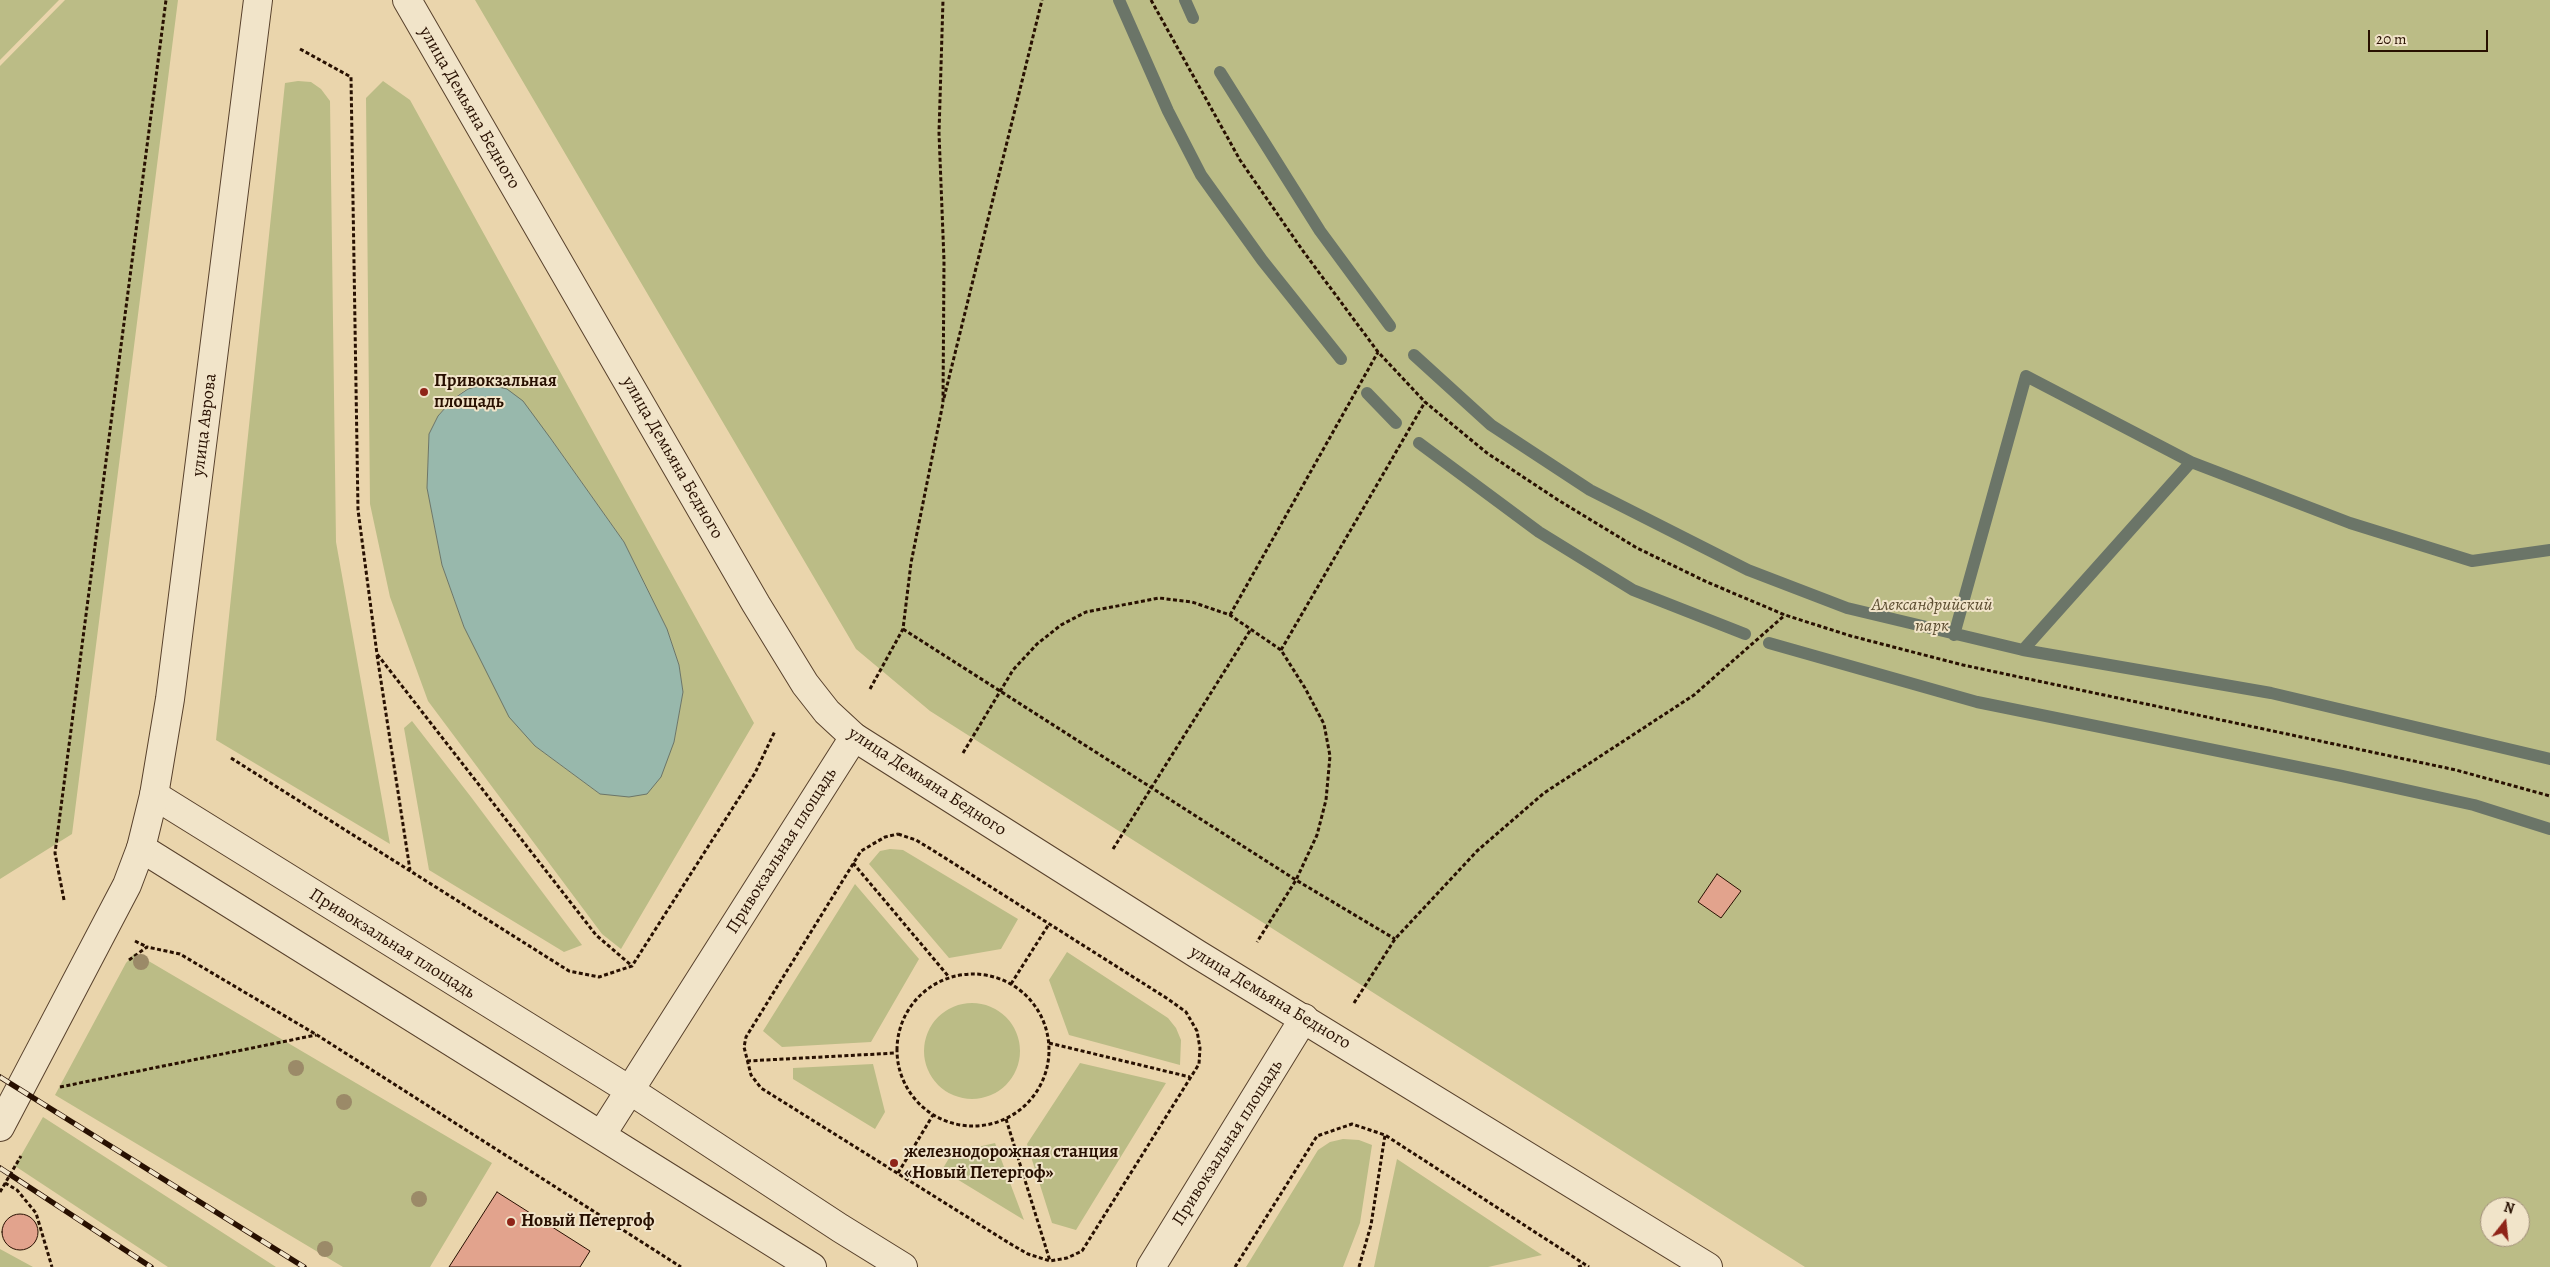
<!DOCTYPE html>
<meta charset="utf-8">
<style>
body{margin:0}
#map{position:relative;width:2550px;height:1267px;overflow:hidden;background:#ead5ac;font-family:Alegreya,serif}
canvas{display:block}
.north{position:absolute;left:2480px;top:1197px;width:50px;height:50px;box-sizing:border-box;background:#f1e4c9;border:1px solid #a18f79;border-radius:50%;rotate:16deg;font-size:14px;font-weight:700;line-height:20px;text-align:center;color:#281001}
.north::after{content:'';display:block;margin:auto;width:18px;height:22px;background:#8f2418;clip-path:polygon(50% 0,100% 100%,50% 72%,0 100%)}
.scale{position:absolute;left:2368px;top:30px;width:120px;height:22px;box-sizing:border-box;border:2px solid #281001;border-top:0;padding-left:6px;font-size:15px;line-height:18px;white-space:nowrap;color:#281001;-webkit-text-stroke:4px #f1e4c9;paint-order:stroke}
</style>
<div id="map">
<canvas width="2550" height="1267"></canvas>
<div class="north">N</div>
<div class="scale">20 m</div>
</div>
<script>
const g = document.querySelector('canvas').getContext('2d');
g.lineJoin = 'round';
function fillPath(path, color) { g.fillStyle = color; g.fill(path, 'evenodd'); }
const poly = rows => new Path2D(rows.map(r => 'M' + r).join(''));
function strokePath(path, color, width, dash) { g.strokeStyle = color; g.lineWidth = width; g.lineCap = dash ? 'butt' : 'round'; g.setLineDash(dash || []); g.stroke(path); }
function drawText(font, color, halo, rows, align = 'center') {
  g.font = font + ' Alegreya,serif'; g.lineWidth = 4; g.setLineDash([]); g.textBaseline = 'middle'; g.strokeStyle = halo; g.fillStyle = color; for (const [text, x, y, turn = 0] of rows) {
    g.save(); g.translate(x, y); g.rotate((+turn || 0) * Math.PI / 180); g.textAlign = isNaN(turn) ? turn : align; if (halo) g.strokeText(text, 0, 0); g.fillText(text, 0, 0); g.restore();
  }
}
fillPath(poly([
 [0,0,59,0,0,60],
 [65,0,178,0,72,834,0,879,0,66],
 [475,0,2550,0,2550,1267,1805,1267,930,711,856,649],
 [2490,1207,2520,1207,2520,1237,2490,1237],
 [298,81,311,82,321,89,330,101,336,542,390,844,216,740,285,83],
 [383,81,410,100,754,723,621,949,602,934,428,701,390,597,370,504,366,98],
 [468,388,551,439,624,542,667,629,679,665,683,692,674,742,600,794,535,746,464,627,442,565,427,488,429,434,438,416,452,399],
 [412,721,471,797,582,945,564,952,429,870,404,728],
 [890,849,903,850,1018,919,1001,949,949,958,869,864,880,851],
 [855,884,919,959,871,1042,782,1047,763,1031],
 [1067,952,1168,1018,1176,1028,1181,1040,1180,1065,1069,1035,1049,980],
 [135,953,492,1163,430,1267,343,1267,55,1095,126,963],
 '924 1051a48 48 0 1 1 96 0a48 48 0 1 1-96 0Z',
 [1080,1063,1166,1083,1076,1230,1052,1223,1027,1144],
 [873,1064,885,1112,875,1129,793,1079,793,1068],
 [43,1117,276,1267,168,1267,15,1166],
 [1343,1139,1359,1140,1372,1145,1360,1223,1343,1267,1246,1267,1318,1150,1330,1142],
 [995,1143,1024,1220,942,1170,952,1153],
 [1397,1159,1542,1255,1488,1267,1374,1267],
 [0,1249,33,1267,0,1267]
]), '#bbbc86');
const water = poly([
 [486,384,507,389,523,401,551,439,624,542,667,629,679,665,683,692,674,742,661,777,647,794,629,797,600,794,535,746,509,717,464,627,442,565,427,488,429,434,438,416,453,399,468,389,486,384]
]);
fillPath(water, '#98b8ac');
strokePath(water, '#6b7568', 1);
strokePath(poly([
 [1119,0,1168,111,1201,175,1262,260,1341,359],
 [1185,0,1193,18],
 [1220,72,1320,231,1390,326],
 [1414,355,1491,425,1590,490,1748,570,1847,608,2023,650,2271,693,2550,759],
 [1367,393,1396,423],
 [1419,443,1539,532,1633,590,1745,634],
 [1954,635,2026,376,2191,462,2350,523,2472,561,2550,550],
 [1769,643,1977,702,2342,776,2474,805,2550,829],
 [2023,650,2191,462]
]), '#6b7568', 12);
const building = poly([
 [1717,874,1741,891,1721,918,1698,902,1717,874],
 [497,1192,590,1251,580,1267,449,1267,497,1192],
 '2 1232a18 18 0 1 1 36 0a18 18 0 1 1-36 0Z'
]);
fillPath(building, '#e2a38d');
strokePath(building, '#281001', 1);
const minor = poly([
 [154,795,631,1091,840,1228,903,1267],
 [141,848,812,1267],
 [602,1134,854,737],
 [1151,1267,1304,1018]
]);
const tertiary = poly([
 [407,0,756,604,805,684,827,712,854,737,1197,954,1708,1267],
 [0,1127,127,885,141,848,154,795,170,699,258,0]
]);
strokePath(minor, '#58412c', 30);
strokePath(tertiary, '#58412c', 30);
strokePath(poly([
 [1151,0,1240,160,1303,251,1378,352,1425,402,1487,453,1558,500,1637,548,1707,582,1785,615,1851,636,1963,665,2456,770,2550,796],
 [300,49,351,77,358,510,377,654,596,935,632,966],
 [944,398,1042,0],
 [1230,615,1378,352],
 [903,629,1296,880,1395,939],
 [1281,650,1425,402],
 [377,655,410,870],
 [870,689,903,629,911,563,943,403,944,261,939,133,943,0],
 [963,753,1013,670,1037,644,1061,625,1086,612,1159,598,1192,602,1230,615,1281,650,1305,688,1324,724,1330,756,1326,800,1317,835,1296,880,1257,942],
 [231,758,569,971,599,977,632,966,755,773,775,731],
 [898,834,916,840,934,851,1168,999,1186,1012,1197,1031,1200,1048,1199,1064,1082,1251,1067,1258,1050,1261,1028,1254,1009,1243,761,1088,751,1075,744,1047,746,1037,861,851,885,837,898,834],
 [1113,849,1251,629],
 [853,863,949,977],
 [64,900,55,853,166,0],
 [135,941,147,947],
 [129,960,147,947,180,954,317,1035,681,1267],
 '897 1050a76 76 0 1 1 152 0a76 76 0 1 1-152 0Z',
 [1011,984,1049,924],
 [1354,1003,1395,939,1477,851,1544,793,1694,695,1785,615],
 [1049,1043,1190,1077],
 [747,1061,896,1053],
 [60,1087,316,1035],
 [1006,1119,1050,1261],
 [898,1173,933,1115],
 [5,1183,17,1190,36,1213,52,1267],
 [0,1192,21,1156],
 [1235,1267,1317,1136,1352,1124,1385,1135,1589,1267],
 [1359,1267,1371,1225,1385,1135],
 [1578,1267,1585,1265]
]), '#281001', 3, [4, 2.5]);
strokePath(minor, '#f1e4c9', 28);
strokePath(tertiary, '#f1e4c9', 28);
const rail = poly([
 [0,1077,304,1267],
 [0,1168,151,1267]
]);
strokePath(rail, '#281001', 5.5);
strokePath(rail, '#f1e4c9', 4, [11]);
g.fillStyle = '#9b8a68';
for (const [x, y] of [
 [141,962],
 [296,1068],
 [344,1102],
 [419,1199],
 [325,1249]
]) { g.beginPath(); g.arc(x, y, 8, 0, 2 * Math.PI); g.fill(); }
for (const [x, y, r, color] of [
 [424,392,5,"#8f2418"],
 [894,1163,5,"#8f2418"],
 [511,1222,5,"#8f2418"]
]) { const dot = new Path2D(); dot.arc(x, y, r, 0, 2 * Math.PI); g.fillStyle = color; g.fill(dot); strokePath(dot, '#f1e4c9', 2); }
drawText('18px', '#281001', '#f1e4c9', [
 ["улица Демьяна Бедного",469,108,60],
 ["улица Аврова",205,425,-83],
 ["улица Демьяна Бедного",672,458,60],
 ["улица Демьяна Бедного",927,782,33],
 ["Привокзальная площадь",782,851,-58],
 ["Привокзальная площадь",392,944,32],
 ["улица Демьяна Бедного",1270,998,31],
 ["Привокзальная площадь",1228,1143,-58]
]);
drawText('bold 18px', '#281001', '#f1e4c9', [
 ["Привокзальная",434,382],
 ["площадь",434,403],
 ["железнодорожная станция",904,1153],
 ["«Новый Петергоф»",904,1174],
 ["Новый Петергоф",521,1222]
], 'left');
drawText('italic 18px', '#5b4c30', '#f1e4c9', [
 ["Александрийский",1932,606],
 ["парк",1932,627]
]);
</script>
